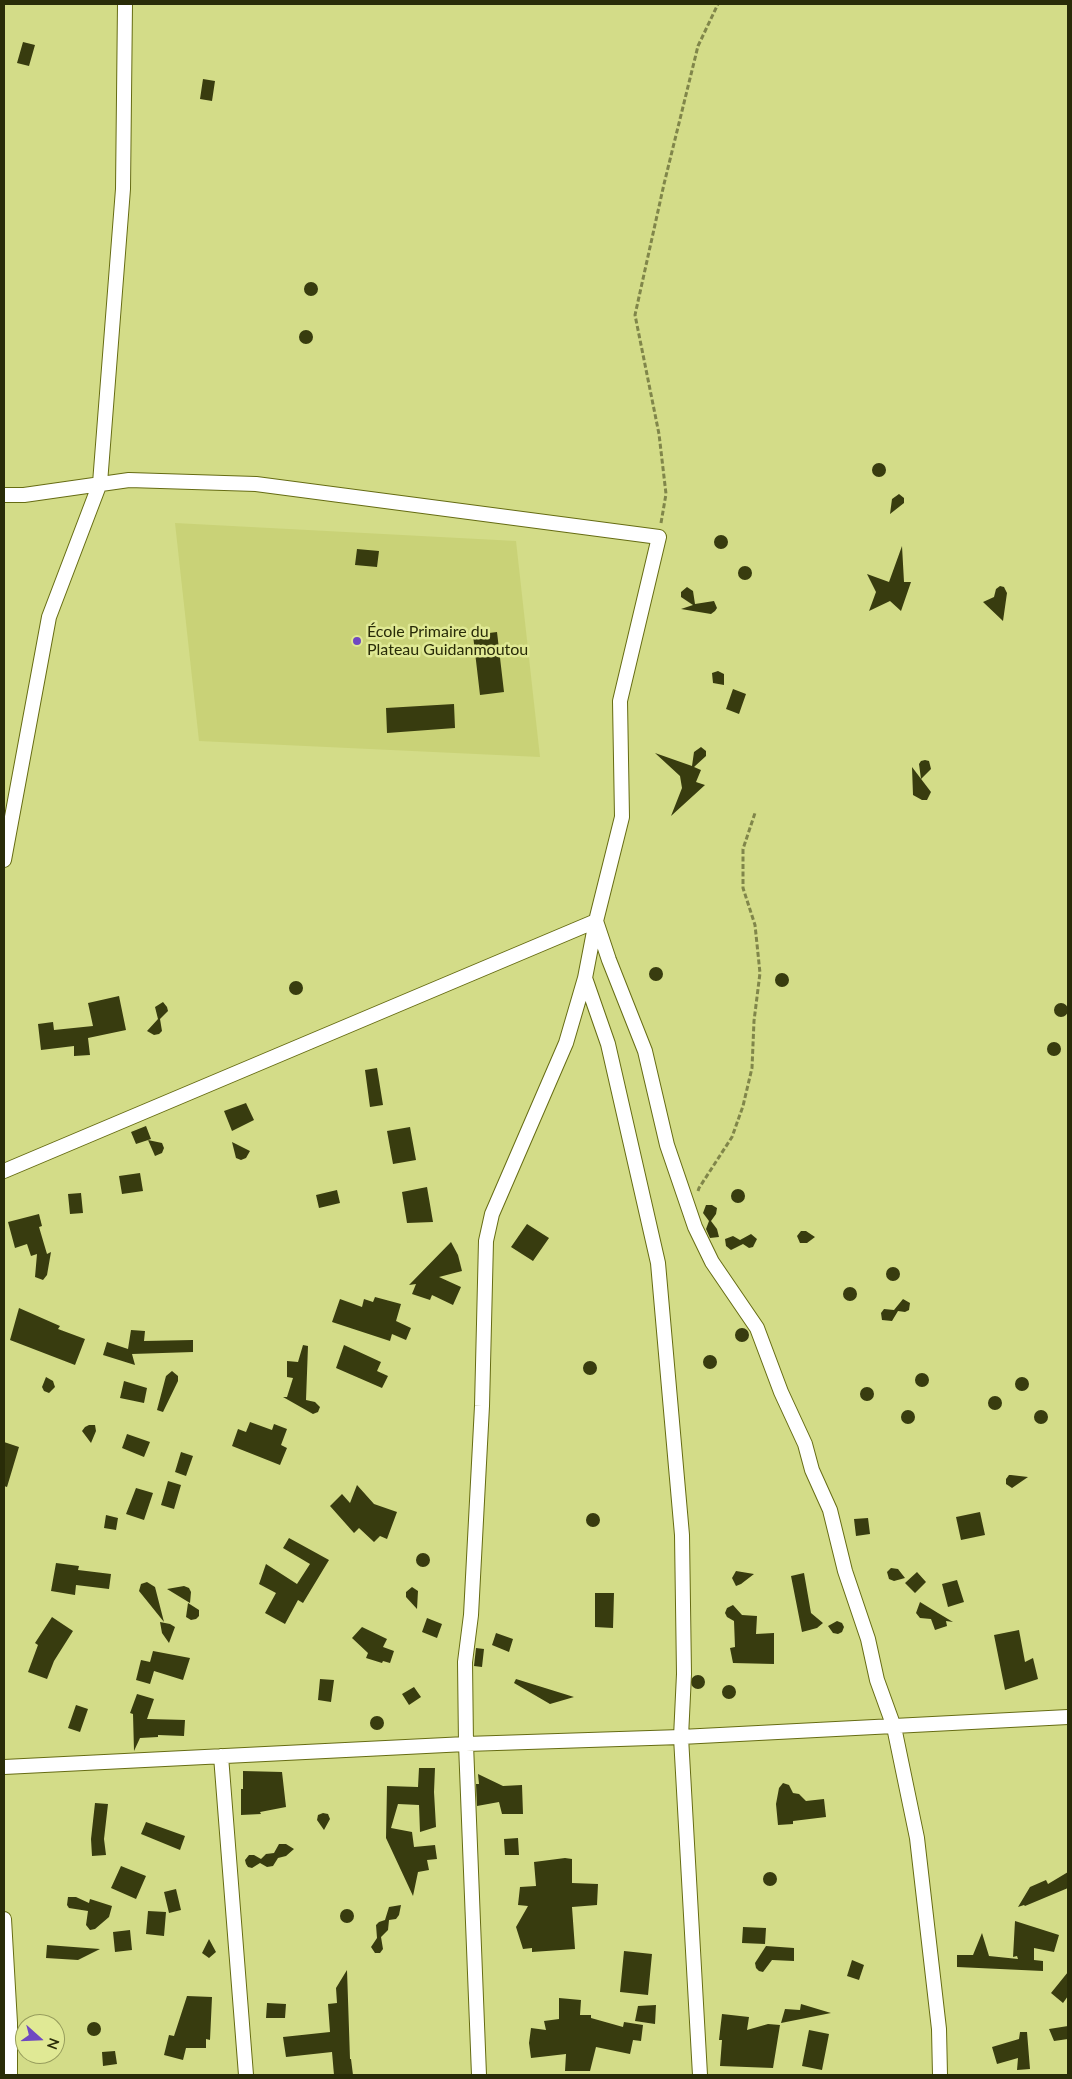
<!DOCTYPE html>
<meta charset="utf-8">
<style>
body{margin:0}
#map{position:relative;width:1072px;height:2079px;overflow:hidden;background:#d3dc88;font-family:Lato,sans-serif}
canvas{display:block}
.frame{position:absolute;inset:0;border:5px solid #292c08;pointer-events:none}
.north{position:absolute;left:15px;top:2014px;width:50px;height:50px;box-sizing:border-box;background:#e0e995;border:1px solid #979d5d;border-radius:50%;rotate:110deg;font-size:14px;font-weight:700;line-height:20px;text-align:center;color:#292c08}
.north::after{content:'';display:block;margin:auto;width:18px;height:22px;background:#6f48c1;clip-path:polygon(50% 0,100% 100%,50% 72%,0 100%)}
</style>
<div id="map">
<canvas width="1072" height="2079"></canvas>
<div class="frame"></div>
<div class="north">N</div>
</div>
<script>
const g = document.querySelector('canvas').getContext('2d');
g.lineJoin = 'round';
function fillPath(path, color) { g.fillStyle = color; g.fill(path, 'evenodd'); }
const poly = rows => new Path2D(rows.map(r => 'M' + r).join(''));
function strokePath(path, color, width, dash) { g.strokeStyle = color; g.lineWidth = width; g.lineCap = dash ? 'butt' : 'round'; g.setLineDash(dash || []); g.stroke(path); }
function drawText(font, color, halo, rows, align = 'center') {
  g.font = font + ' Lato,sans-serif'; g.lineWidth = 5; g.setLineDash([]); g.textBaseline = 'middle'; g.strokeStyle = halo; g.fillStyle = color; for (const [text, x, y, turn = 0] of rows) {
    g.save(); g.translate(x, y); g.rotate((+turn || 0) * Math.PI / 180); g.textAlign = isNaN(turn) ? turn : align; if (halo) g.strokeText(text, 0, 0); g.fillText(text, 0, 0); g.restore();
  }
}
fillPath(poly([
 [175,523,516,541,540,757,199,741]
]), '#c9d277');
fillPath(poly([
 [23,42,35,45,29,66,17,63],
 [203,79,215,81,212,101,200,99],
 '304 289a7 7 0 1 1 14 0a7 7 0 1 1-14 0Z',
 '299 337a7 7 0 1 1 14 0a7 7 0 1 1-14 0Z',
 '872 470a7 7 0 1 1 14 0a7 7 0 1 1-14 0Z',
 [899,494,904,498,904,503,890,514,892,499],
 '714 542a7 7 0 1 1 14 0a7 7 0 1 1-14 0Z',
 [902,546,904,582,911,582,901,611,890,601,869,611,876,592,867,574,889,582],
 [357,549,379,551,377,567,355,565],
 '738 573a7 7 0 1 1 14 0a7 7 0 1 1-14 0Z',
 [1000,586,1004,587,1007,593,1003,621,983,602,994,597,996,589],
 [687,587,693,591,695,604,714,601,717,608,715,611,711,614,681,609,693,605,681,597,681,592],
 [497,632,504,692,480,695,473,635],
 [718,671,724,674,724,685,713,683,712,673],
 [733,689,746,694,739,714,726,709],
 [454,704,455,728,387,733,386,708],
 [701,747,706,751,706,756,694,767,701,770,696,782,705,785,671,816,682,788,680,776,655,753,692,766,694,752],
 [925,760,929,761,931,769,921,779,919,764,921,761],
 [912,767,931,792,927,800,922,800,913,795],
 '649 974a7 7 0 1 1 14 0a7 7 0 1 1-14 0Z',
 '775 980a7 7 0 1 1 14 0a7 7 0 1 1-14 0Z',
 '289 988a7 7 0 1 1 14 0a7 7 0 1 1-14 0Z',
 [119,996,126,1030,88,1038,90,1055,74,1056,74,1046,41,1050,38,1024,53,1022,54,1030,93,1026,88,1003],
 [163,1002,167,1007,168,1011,160,1019,162,1031,159,1034,154,1035,147,1031,158,1019,155,1007],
 '1054 1010a7 7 0 1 1 14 0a7 7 0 1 1-14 0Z',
 '1047 1049a7 7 0 1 1 14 0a7 7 0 1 1-14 0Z',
 [377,1068,383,1105,370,1107,365,1070],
 [246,1103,254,1120,232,1131,224,1111],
 [146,1126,151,1139,136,1144,131,1132],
 [410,1127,416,1160,393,1164,387,1131],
 [148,1140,162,1143,164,1148,162,1153,155,1156],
 [232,1142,250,1151,246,1158,241,1160,236,1158],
 [140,1173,143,1191,122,1194,119,1176],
 [427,1187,433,1222,407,1223,402,1192],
 '731 1196a7 7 0 1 1 14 0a7 7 0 1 1-14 0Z',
 [337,1190,340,1203,319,1208,316,1195],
 [81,1193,83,1213,70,1214,68,1194],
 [706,1205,712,1205,717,1208,716,1214,711,1221,717,1229,719,1237,710,1238,706,1229,709,1221,703,1213],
 [39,1214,42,1226,39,1227,47,1254,51,1252,47,1275,43,1280,35,1277,37,1254,31,1256,27,1244,15,1248,8,1222],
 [527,1224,549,1238,533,1261,511,1247],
 [801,1231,806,1231,815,1237,807,1243,800,1243,797,1236],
 [751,1234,757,1239,753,1247,749,1248,743,1244,731,1250,726,1246,725,1239,733,1236,740,1240],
 [451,1242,458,1255,462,1271,439,1277,461,1287,453,1305,432,1295,430,1300,412,1294,416,1284,409,1285],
 '886 1274a7 7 0 1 1 14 0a7 7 0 1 1-14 0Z',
 '843 1294a7 7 0 1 1 14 0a7 7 0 1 1-14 0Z',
 [375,1297,401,1304,396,1321,411,1328,406,1340,392,1334,390,1341,332,1322,340,1299,362,1307,364,1299,373,1302],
 [903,1299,910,1303,909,1310,905,1312,898,1311,892,1321,882,1320,881,1313,884,1309,894,1310],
 [19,1308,60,1326,58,1329,85,1339,75,1365,10,1340],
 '735 1335a7 7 0 1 1 14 0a7 7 0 1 1-14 0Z',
 [131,1330,145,1331,144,1341,193,1340,193,1352,132,1354,135,1365,103,1355,107,1342,128,1349],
 [303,1345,308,1346,306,1400,315,1402,320,1407,318,1412,313,1414,283,1397,287,1397,293,1378,287,1377,287,1361,298,1362],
 [344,1345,381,1362,377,1371,388,1376,382,1388,336,1368],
 '703 1362a7 7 0 1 1 14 0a7 7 0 1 1-14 0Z',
 '583 1368a7 7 0 1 1 14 0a7 7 0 1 1-14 0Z',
 [172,1371,178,1376,178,1381,163,1412,157,1410,166,1376],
 '915 1380a7 7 0 1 1 14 0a7 7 0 1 1-14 0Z',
 [46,1377,53,1381,55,1387,49,1393,44,1391,42,1387],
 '1015 1384a7 7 0 1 1 14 0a7 7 0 1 1-14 0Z',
 [124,1381,147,1388,144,1403,120,1398],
 '860 1394a7 7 0 1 1 14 0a7 7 0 1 1-14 0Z',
 '988 1403a7 7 0 1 1 14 0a7 7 0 1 1-14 0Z',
 '901 1417a7 7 0 1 1 14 0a7 7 0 1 1-14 0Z',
 '1034 1417a7 7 0 1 1 14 0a7 7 0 1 1-14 0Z',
 [250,1422,272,1430,274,1424,287,1429,281,1445,287,1448,280,1465,232,1446,238,1429,246,1432],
 [89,1425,95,1425,96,1431,91,1443,82,1431,85,1427],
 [127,1434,150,1442,144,1457,122,1448],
 [4,1442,19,1447,7,1487,4,1486],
 [181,1452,193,1456,186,1476,175,1472],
 [1009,1475,1011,1475,1028,1477,1012,1488,1006,1484,1006,1479],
 [168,1481,181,1485,174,1509,161,1505],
 [357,1485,374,1504,397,1512,387,1539,380,1536,374,1542,359,1528,354,1533,330,1506,342,1494,350,1503],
 [136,1488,153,1493,144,1520,126,1514],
 [980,1512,985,1535,961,1540,956,1517],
 '586 1520a7 7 0 1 1 14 0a7 7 0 1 1-14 0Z',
 [106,1515,118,1518,116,1530,104,1528],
 [868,1518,870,1534,856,1536,854,1519],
 [289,1538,329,1560,303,1603,298,1600,285,1624,265,1613,276,1593,259,1584,266,1564,297,1584,310,1564,283,1548],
 '416 1560a7 7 0 1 1 14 0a7 7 0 1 1-14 0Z',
 [56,1563,79,1566,78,1570,111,1574,109,1589,76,1585,75,1595,51,1591],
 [891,1568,898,1569,905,1578,894,1581,889,1579,887,1572],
 [736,1571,754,1574,741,1584,736,1586,732,1578],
 [917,1572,926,1582,915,1593,905,1583],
 [804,1573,811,1613,823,1623,817,1628,802,1632,791,1576],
 [957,1580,964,1602,948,1607,942,1584],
 [147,1582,155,1587,164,1622,139,1591,141,1584],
 [184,1586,189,1588,191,1592,190,1603,167,1589],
 [412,1587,418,1591,417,1609,406,1597,406,1592],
 [595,1593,614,1593,613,1628,595,1627],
 [920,1602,938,1613,953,1622,946,1621,947,1626,935,1630,931,1619,920,1618,916,1613],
 [188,1603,199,1610,199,1616,196,1619,191,1620,186,1617],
 [733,1605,742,1615,757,1616,756,1634,774,1633,774,1664,733,1663,730,1648,735,1647,734,1621,727,1617,725,1613,727,1608],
 [52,1617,73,1631,54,1661,47,1679,28,1672,38,1645,35,1643],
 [427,1618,442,1624,437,1638,422,1632],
 [837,1621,842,1623,844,1627,842,1632,838,1634,833,1633,828,1626],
 [160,1622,170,1624,175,1627,169,1643,162,1633],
 [362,1627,387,1639,383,1647,394,1651,390,1663,383,1661,382,1663,366,1658,368,1653,352,1638],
 [1019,1630,1025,1662,1033,1658,1038,1679,1005,1690,994,1635],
 [496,1633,513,1639,509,1652,492,1645],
 [476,1648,484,1649,482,1667,474,1666],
 [153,1651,190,1658,183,1680,154,1671,150,1684,136,1680,141,1660,150,1662],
 '691 1682a7 7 0 1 1 14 0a7 7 0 1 1-14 0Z',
 [320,1679,334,1680,331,1702,318,1700],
 [516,1679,574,1697,550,1704,514,1683],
 '722 1692a7 7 0 1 1 14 0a7 7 0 1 1-14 0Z',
 [414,1687,421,1697,409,1705,402,1694],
 [137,1694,154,1699,147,1719,185,1720,184,1736,158,1735,158,1737,140,1738,134,1751,133,1714,130,1713],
 [76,1705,88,1709,80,1732,68,1728],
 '370 1723a7 7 0 1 1 14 0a7 7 0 1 1-14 0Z',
 [419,1768,435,1768,434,1792,436,1827,420,1832,419,1805,398,1804,391,1828,412,1832,414,1847,435,1845,437,1859,427,1860,429,1870,418,1872,413,1896,386,1838,387,1786,418,1787],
 [243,1771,282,1772,286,1807,260,1812,261,1814,241,1815,241,1789,243,1789],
 [478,1774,503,1786,522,1785,523,1814,502,1814,499,1802,477,1806,476,1784,479,1784],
 [783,1783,789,1785,793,1793,799,1794,806,1801,824,1799,826,1817,793,1821,793,1824,778,1825,776,1804,779,1788],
 [95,1803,108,1804,104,1839,106,1855,92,1856,91,1839],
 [323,1813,328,1814,330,1819,324,1830,317,1820,318,1815],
 [146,1822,185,1836,180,1850,141,1834],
 [518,1838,519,1855,505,1855,504,1839],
 [279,1844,286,1844,294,1849,286,1856,278,1858,273,1866,267,1867,260,1863,252,1868,248,1867,246,1864,245,1860,249,1855,254,1855,261,1859,266,1854,274,1853],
 [565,1858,572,1859,572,1883,598,1884,597,1905,572,1907,575,1949,532,1952,532,1948,523,1949,516,1927,528,1906,518,1905,520,1887,536,1886,534,1862],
 [121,1866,146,1876,136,1899,111,1888],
 [1068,1872,1068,1888,1025,1906,1024,1905,1018,1907,1030,1887,1046,1880,1048,1884],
 '763 1879a7 7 0 1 1 14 0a7 7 0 1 1-14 0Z',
 [176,1889,181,1910,169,1913,164,1892],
 [68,1897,76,1897,89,1903,90,1899,112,1906,109,1917,95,1929,90,1930,86,1925,88,1911,69,1908,67,1905],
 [401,1905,399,1915,396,1919,389,1920,388,1930,381,1937,383,1949,380,1953,375,1953,371,1947,377,1938,376,1925,379,1922,385,1920,389,1907],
 '340 1916a7 7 0 1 1 14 0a7 7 0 1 1-14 0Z',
 [148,1911,166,1912,164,1936,146,1934],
 [1015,1921,1059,1935,1054,1952,1034,1948,1034,1960,1043,1961,1043,1971,957,1967,957,1955,973,1955,982,1933,989,1956,1018,1959,1017,1956,1013,1957],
 [743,1927,766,1928,765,1944,742,1943],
 [130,1930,132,1950,115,1952,113,1932],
 [209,1939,216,1952,209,1958,202,1953],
 [47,1945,100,1949,78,1960,46,1958],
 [766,1946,794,1948,794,1961,772,1960,763,1972,759,1971,756,1968,755,1963],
 [624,1951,652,1954,648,1995,620,1992],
 [852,1960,864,1965,859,1980,847,1976],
 [347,1970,350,2059,351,2059,353,2075,334,2075,332,2052,286,2057,283,2037,330,2032,328,2004,337,2003,336,1988],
 [1068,1972,1068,1996,1063,2003,1051,1993],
 [187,1996,212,1997,210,2040,206,2039,206,2048,186,2048,183,2060,164,2055,169,2035,174,2036],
 [559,1998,581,2000,580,2015,591,2015,591,2018,623,2027,624,2022,643,2025,641,2041,633,2040,630,2054,596,2047,590,2071,565,2071,566,2054,531,2058,529,2043,531,2028,546,2030,544,2021,559,2019],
 [267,2003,286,2004,285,2018,266,2018],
 [801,2004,831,2013,781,2023,785,2009,800,2010],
 [656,2005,655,2024,635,2021,638,2006],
 [722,2014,749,2017,747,2030,768,2024,780,2025,773,2068,720,2066,722,2040,719,2040],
 '87 2029a7 7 0 1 1 14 0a7 7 0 1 1-14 0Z',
 [1068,2026,1068,2039,1054,2041,1049,2029],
 [809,2030,829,2034,822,2070,802,2066],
 [1020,2032,1027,2032,1030,2069,1017,2070,1018,2058,997,2064,992,2047,1019,2039],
 [115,2051,117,2064,103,2066,102,2052]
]), '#383c0f');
const street = poly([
 [4,495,24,495,129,480,256,484,659,537,620,701,622,817,596,921,585,978,566,1043,492,1214,486,1241,482,1406,471,1615,465,1662,466,1744,479,2075],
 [4,860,49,617,100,483,123,189,125,4],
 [585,978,608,1044,658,1263,682,1535,684,1674,681,1737,700,2075],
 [4,1171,596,921,609,960,645,1051,667,1145,695,1227,712,1262,757,1328,781,1392,805,1444,812,1470,830,1510,845,1571,868,1639,877,1680,894,1727,917,1838,939,2029,940,2075],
 [221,1756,246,2075],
 [4,1767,466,1744,681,1737,1068,1717],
 [4,1919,10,2023,10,2075]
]);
strokePath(street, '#666c13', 16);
strokePath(poly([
 [661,523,666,494,659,434,635,315,664,184,698,46,718,4],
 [698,1191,699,1188,732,1137,743,1106,752,1068,754,1021,760,973,755,925,743,888,743,849,755,813]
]), '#80864a', 3, [5, 2.5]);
strokePath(street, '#fff', 14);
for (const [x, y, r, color] of [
 [357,641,5,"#6f48c1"]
]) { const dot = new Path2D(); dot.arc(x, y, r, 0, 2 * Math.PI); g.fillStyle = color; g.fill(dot); strokePath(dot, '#e0e995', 2); }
drawText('16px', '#292c08', '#e0e995', [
 ["École Primaire du",367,632],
 ["Plateau Guidanmoutou",367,650]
], 'left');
</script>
